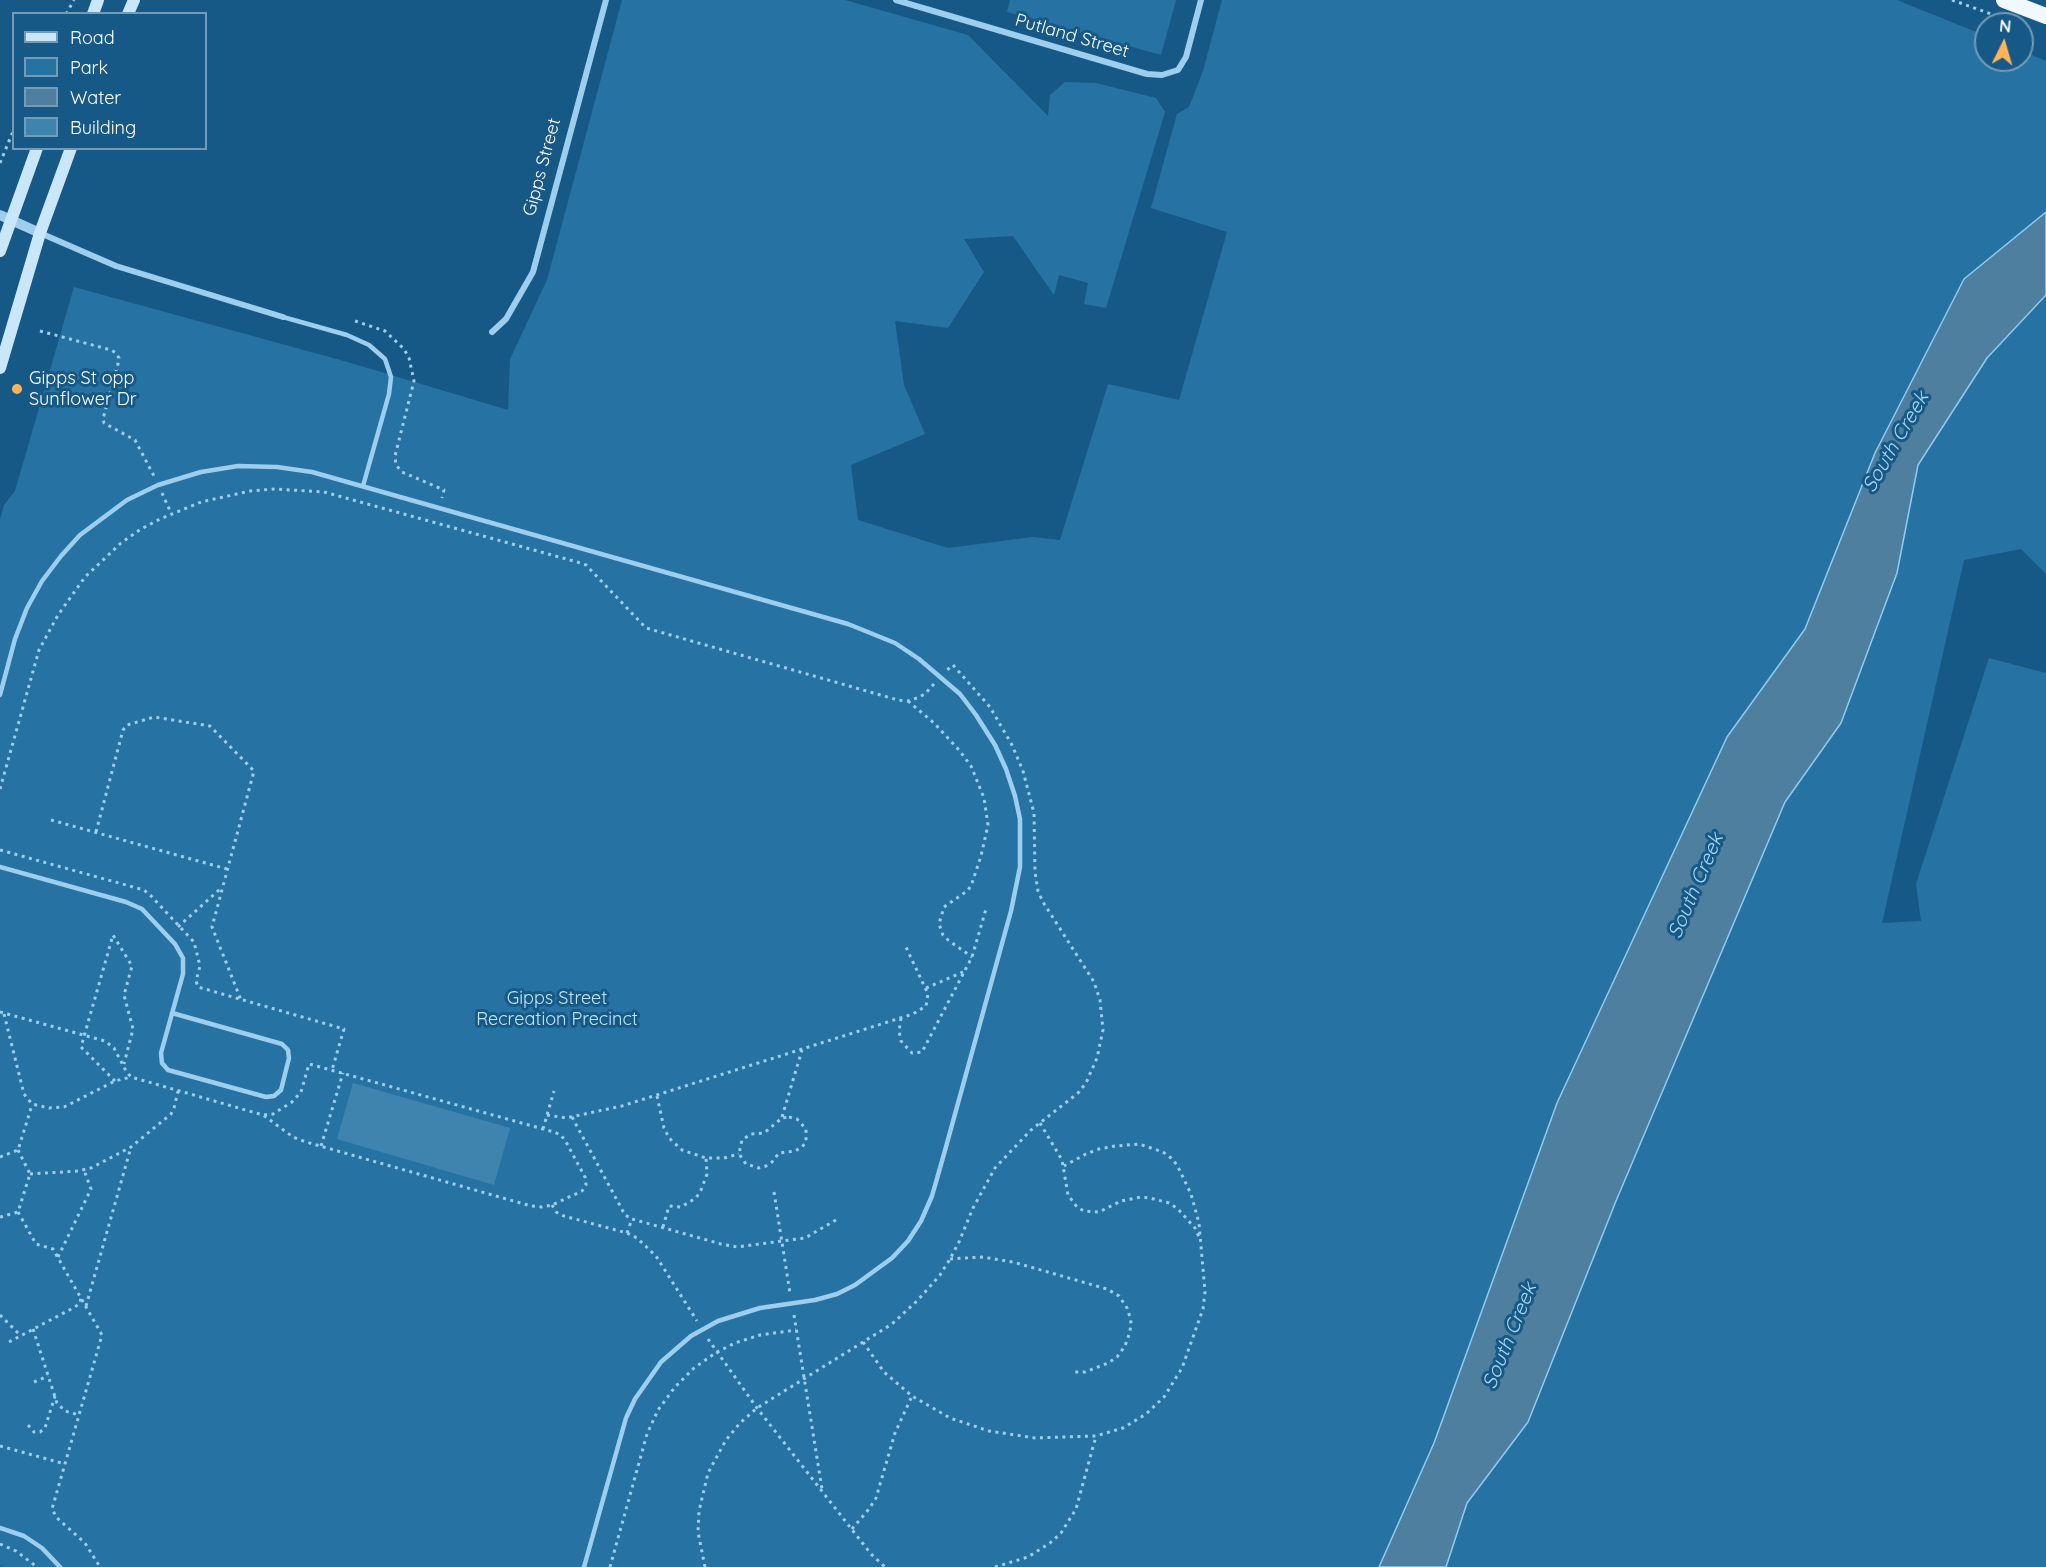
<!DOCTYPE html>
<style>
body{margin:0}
#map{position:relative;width:2046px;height:1567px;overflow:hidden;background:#175986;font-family:Quicksand,sans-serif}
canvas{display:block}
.legend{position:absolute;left:12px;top:12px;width:195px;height:138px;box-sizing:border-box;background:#175986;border:2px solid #749bb6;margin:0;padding:8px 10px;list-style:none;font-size:18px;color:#fff}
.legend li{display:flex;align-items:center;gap:12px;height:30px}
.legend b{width:30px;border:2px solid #749bb6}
.north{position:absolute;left:1974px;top:12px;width:60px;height:60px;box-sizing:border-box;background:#175986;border:2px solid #749bb6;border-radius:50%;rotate:5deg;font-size:16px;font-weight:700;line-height:24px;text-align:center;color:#fff}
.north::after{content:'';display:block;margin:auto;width:21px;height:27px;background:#ffb459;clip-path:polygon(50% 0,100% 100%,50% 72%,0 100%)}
</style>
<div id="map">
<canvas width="2046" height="1567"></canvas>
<ul class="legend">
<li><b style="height:8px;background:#cae6f9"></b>Road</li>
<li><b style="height:16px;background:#2673a3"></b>Park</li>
<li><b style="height:16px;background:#4e7f9f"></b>Water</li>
<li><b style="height:16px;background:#3f84af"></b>Building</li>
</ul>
<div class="north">N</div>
</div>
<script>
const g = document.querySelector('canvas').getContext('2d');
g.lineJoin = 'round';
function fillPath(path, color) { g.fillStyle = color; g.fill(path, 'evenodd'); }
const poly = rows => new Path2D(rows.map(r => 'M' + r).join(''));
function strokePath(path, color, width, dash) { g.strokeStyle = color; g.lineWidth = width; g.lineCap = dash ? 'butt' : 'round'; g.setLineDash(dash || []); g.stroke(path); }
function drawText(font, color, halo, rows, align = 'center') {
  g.font = font + ' Quicksand,sans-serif'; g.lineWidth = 6; g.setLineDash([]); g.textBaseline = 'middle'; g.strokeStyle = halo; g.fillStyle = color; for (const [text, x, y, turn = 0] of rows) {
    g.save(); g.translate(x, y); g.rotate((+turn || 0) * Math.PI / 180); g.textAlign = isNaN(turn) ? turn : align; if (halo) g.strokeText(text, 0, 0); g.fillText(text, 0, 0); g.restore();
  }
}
fillPath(poly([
 [622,0,845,0,968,35,1048,116,1050,95,1065,82,1096,83,1156,98,1165,112,1106,308,1084,304,1088,283,1059,275,1054,295,1013,236,964,239,984,272,948,328,895,321,904,385,925,434,851,465,858,520,948,548,1033,537,1060,540,1108,384,1179,400,1227,232,1151,208,1177,114,1189,107,1203,71,1222,0,1897,0,1986,36,1986,60,2022,60,2022,51,2046,61,2046,574,2021,549,1964,560,1882,923,1921,921,1916,884,1989,658,2046,673,2046,1567,4,1567,0,1565,0,519,4,505,15,491,74,287,351,363,508,410,510,359,547,280],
 [1010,0,1176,0,1161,55,1007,12]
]), '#2673a3');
const water = poly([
 [2046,212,2046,295,1987,358,1918,465,1897,573,1841,723,1785,802,1616,1201,1528,1422,1467,1503,1446,1567,1379,1567,1434,1443,1557,1103,1727,737,1805,629,1875,453,1964,279,2046,212]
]);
fillPath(water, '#4e7f9f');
strokePath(water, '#8fccf0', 1.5);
fillPath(poly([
 [353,1083,510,1128,494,1185,337,1139]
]), '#3f84af');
strokePath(poly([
 [1952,0,1994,15],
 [66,14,74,0],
 [0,163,14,129],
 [355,321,385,331,404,349,409,358,414,381,395,456,396,465,402,472,444,490,442,498],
 [40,331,111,350,116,353,119,358,118,364,103,419,104,423,135,440,154,476],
 [162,493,171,513],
 [908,701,934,723,959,750,971,766,984,798,988,825,981,856,971,886,967,891,944,907,939,924,943,935,948,940,972,957],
 [0,789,39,650,58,615,85,577,121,543,141,529,160,519,201,502,250,491,275,489,324,492,577,562,586,565,646,628,898,700,908,701,917,698,925,694,934,684],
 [51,820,227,869],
 [96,832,123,730,127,725,154,717,210,726,254,771,212,927,241,1000],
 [0,850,144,890,151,896,194,942,200,966,196,981,198,987,344,1029,332,1070],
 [178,927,220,889],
 [926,988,963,972],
 [0,1012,105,1041,114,1048,126,1071,131,1077,263,1115,273,1114,292,1102,301,1092,309,1064,554,1132,561,1135,566,1142,585,1177,586,1185,582,1191,552,1205,542,1207,531,1206,306,1142,293,1137,263,1115],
 [4,1014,24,1094,32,1104,49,1108,64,1107,115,1081,131,1077],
 [901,1018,899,1031,901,1041,912,1053,922,1052,972,957,986,909],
 [115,1081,81,1047,113,935,132,966,124,995,133,1029,124,1064],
 [657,1096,664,1128,669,1138,682,1150,706,1158,724,1158,739,1154],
 [547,1115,566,1118,622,1106,913,1014,926,1006,928,994,905,945],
 [572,1117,625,1215,632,1219],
 [782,1117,802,1050],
 [789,1117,797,1119,806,1129,806,1142,802,1147,795,1151,779,1153,772,1162,766,1166,759,1168,746,1164,739,1154,742,1140,751,1134,764,1133,782,1118,789,1117],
 [1040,1123,1062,1160,1068,1195,1077,1207,1084,1211,1099,1212,1121,1201,1141,1197,1150,1198,1169,1203,1178,1209,1195,1228,1199,1237],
 [543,1129,554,1091],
 [321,1146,343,1073],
 [0,1157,18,1150,32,1105],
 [30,1174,78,1171,91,1168,131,1147,171,1114,174,1108,178,1091],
 [774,1192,790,1293],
 [552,1205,556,1212,564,1216,627,1233,637,1238,656,1256,697,1321],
 [18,1212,36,1244,53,1249,102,1335,52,1509,57,1518,85,1543,100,1567],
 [0,1217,18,1212,30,1174,18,1150],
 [663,1227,669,1206,681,1207,696,1198,701,1190,707,1174,706,1158],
 [627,1233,632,1219,721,1244,737,1247,805,1238,836,1220],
 [58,1257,91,1189,84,1170],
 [950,1259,982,1257,1013,1262,1107,1289,1119,1296,1127,1308,1131,1320,1130,1332,1125,1346,1117,1357,1108,1363,1085,1372,1074,1372],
 [86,1306,131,1147],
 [0,1315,20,1335],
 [794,1315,822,1489],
 [33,1329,57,1403,65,1411,79,1415],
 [708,1339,757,1408,871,1554,885,1567],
 [9,1342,75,1307,80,1303,81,1297],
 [863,1342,884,1372,912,1396,950,1418,989,1431,1035,1438,1096,1436,1123,1428,1146,1414,1164,1397,1182,1368,1203,1309,1205,1292,1199,1223,1191,1194,1177,1165,1171,1158,1163,1152,1139,1144,1115,1146,1099,1149,1086,1154,1064,1166],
 [34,1382,48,1376],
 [28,1425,34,1432,40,1432,45,1428,55,1396],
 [0,1446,65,1464],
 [852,1529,869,1509,876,1498,895,1433,912,1396],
 [0,1544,16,1551,37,1567],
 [610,1567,647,1434,658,1410,675,1387,694,1368,717,1352,735,1343,760,1335,796,1330],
 [705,1567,698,1532,699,1511,708,1473,726,1440,740,1423,757,1408,892,1324,918,1300,940,1275,950,1259,959,1242,973,1208,995,1168,1031,1130,1078,1093,1086,1083,1097,1058,1103,1030,1100,1000,1094,982,1043,902,1038,891,1035,872,1034,813,1023,771,1012,745,990,707,953,665,947,670],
 [995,1567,1028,1557,1050,1543,1061,1533,1076,1509,1096,1436]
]), '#9dceed', 3, [3, 4.5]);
strokePath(poly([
 [283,317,347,335,369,345,385,359,391,377,389,394,363,486],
 [0,695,15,639,27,608,42,581,61,556,80,535,127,500,158,485,201,472,238,466,277,467,312,472,848,624,895,643,919,659,960,694,976,715,995,745,1006,769,1015,796,1020,819,1020,867,1011,911,944,1154,932,1196,921,1221,908,1241,892,1258,855,1285,837,1294,815,1300,760,1308,718,1321,691,1336,661,1362,635,1399,626,1418,584,1567],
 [0,867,126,902,142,909,175,944,183,958,183,974,161,1053,162,1063,168,1070,266,1097,274,1096,281,1090,289,1058,288,1050,282,1044,172,1013],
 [0,1528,24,1536,42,1548,60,1567]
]), '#9dceed', 4.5);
strokePath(poly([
 [896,0,1147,74,1162,75,1178,70,1186,57,1201,0],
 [40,233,116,266,283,317],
 [492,332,506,319,533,272,606,0]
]), '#9dceed', 6);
strokePath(poly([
 [0,215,40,233]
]), '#9dceed', 10);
strokePath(poly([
 [93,14,98,0],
 [128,14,134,0],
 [0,251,37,148],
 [0,368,40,233,71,148]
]), '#cae6f9', 12);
strokePath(poly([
 [2004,0,2046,16]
]), '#f1f8ff', 16);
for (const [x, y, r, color] of [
 [17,389,6,"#ffb459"]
]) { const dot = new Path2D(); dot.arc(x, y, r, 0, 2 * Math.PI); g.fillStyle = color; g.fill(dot); strokePath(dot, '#175986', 2); }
drawText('18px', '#fff', '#175986', [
 ["Putland Street",1072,36,16],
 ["Gipps Street",542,167,-75]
]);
drawText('18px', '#fff', '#175986', [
 ["Gipps St opp",29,379],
 ["Sunflower Dr",29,400]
], 'left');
drawText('18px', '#c2e4fa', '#175986', [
 ["Gipps Street",557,999],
 ["Recreation Precinct",557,1020]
]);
drawText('italic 20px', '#a8d8f5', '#175986', [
 ["South Creek",1896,442,-60],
 ["South Creek",1696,886,-67],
 ["South Creek",1510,1336,-68]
]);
</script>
